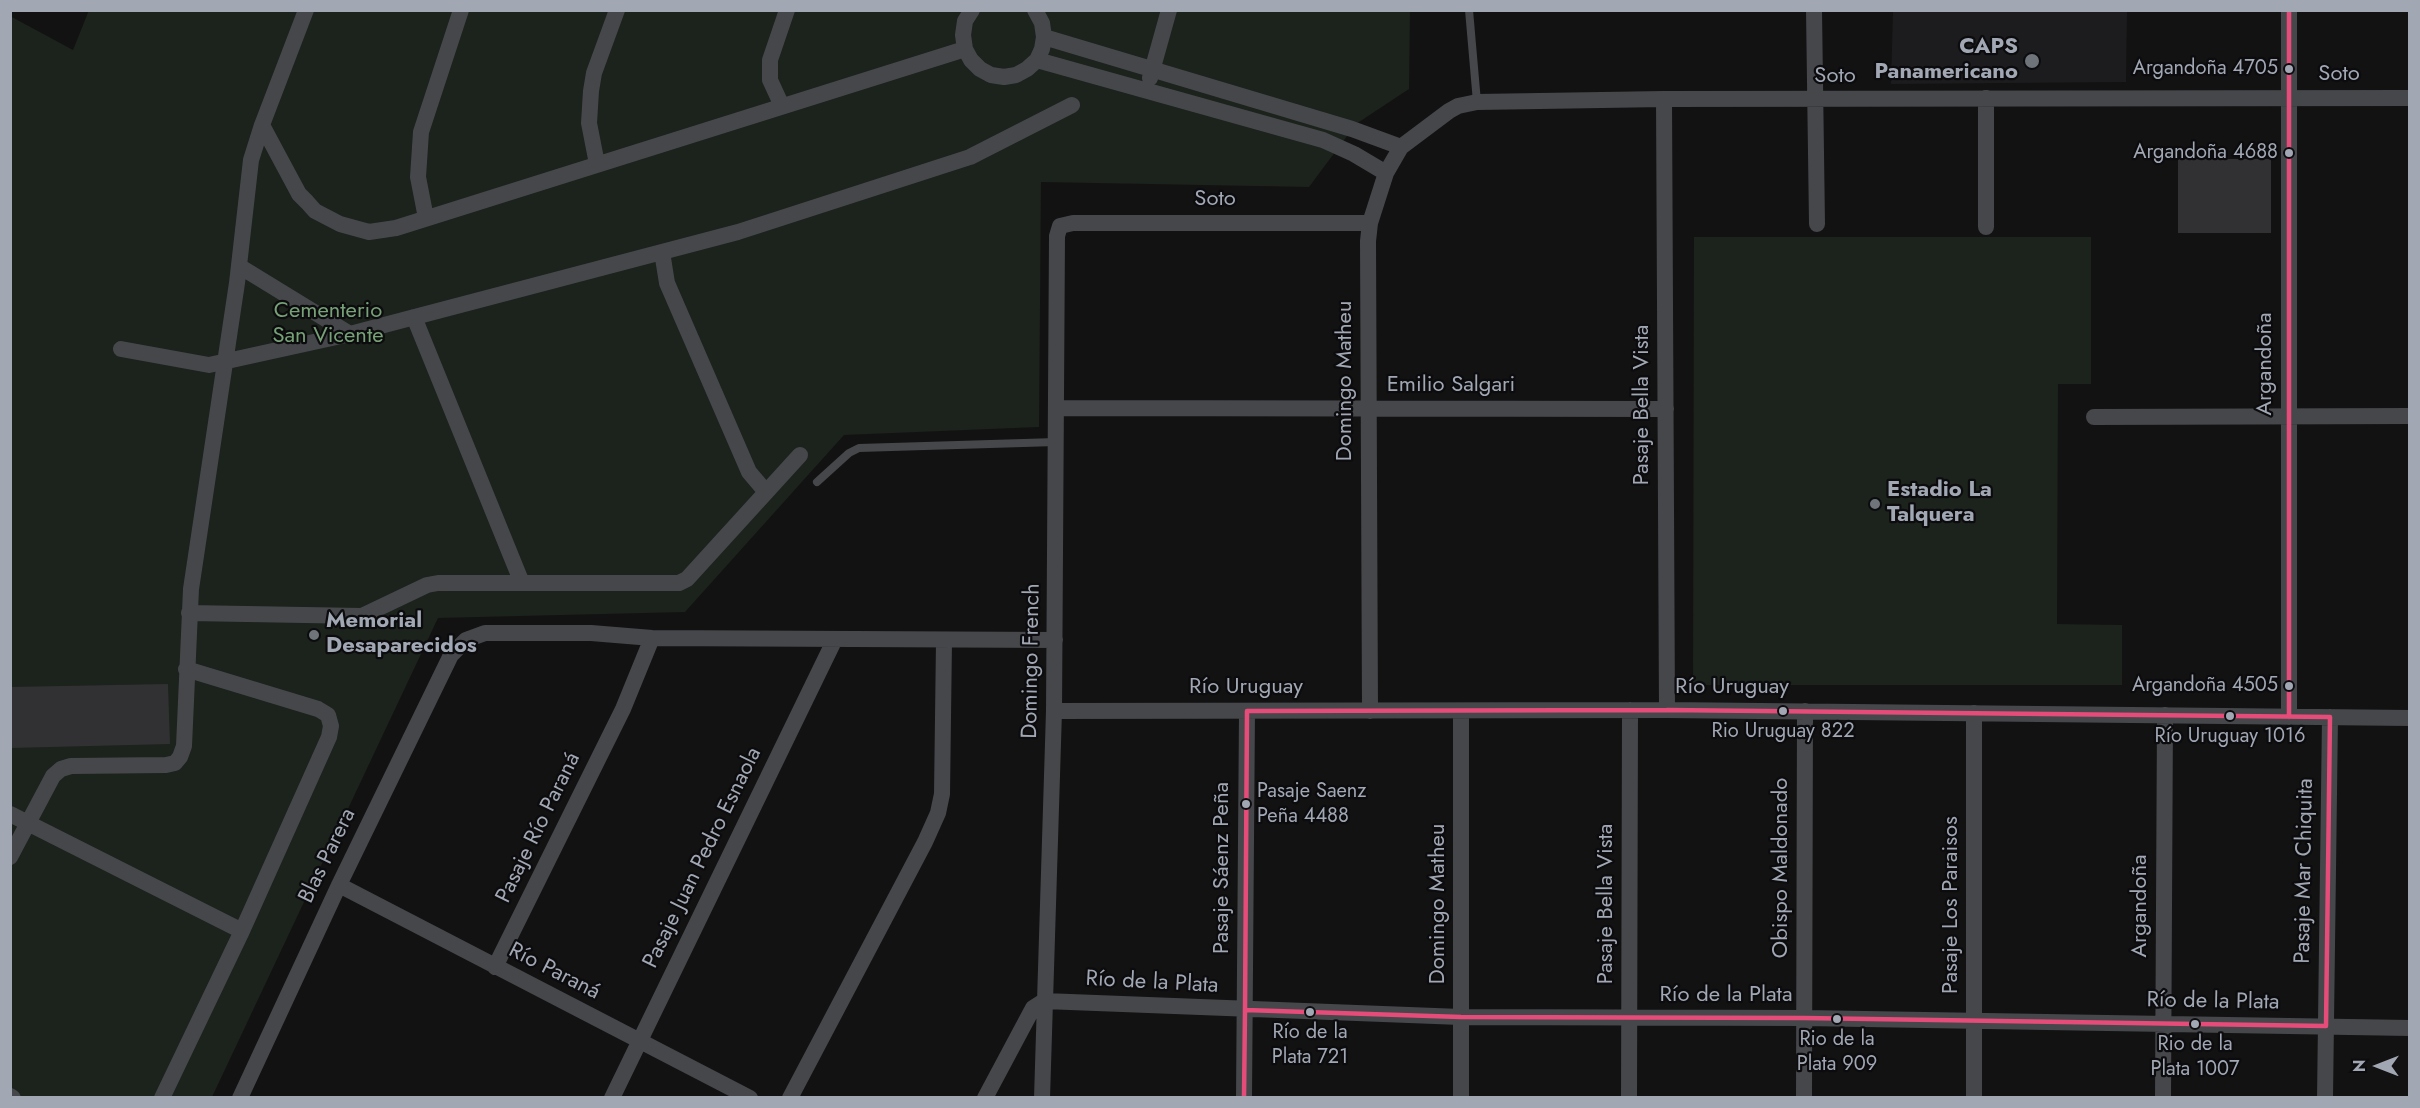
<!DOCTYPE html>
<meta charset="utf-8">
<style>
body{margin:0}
#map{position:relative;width:2420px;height:1108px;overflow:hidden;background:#121212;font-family:Jost,sans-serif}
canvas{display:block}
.frame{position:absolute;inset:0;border:12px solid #a1a8b4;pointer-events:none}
.north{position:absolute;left:2348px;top:1036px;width:60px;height:60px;-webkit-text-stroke:4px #0c0c0e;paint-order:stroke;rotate:270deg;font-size:16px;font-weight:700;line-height:24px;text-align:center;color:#a1a8b4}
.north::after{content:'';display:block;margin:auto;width:21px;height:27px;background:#a1a8b4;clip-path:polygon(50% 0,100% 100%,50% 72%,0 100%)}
</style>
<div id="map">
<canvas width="2420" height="1108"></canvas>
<div class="frame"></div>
<div class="north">N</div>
</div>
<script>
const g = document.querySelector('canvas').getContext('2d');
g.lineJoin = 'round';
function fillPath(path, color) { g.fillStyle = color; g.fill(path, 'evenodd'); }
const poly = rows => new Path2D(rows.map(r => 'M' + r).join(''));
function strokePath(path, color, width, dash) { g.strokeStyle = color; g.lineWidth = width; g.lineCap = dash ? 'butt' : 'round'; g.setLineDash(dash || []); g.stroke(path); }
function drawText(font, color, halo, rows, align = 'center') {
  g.font = font + ' Jost,sans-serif'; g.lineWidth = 4.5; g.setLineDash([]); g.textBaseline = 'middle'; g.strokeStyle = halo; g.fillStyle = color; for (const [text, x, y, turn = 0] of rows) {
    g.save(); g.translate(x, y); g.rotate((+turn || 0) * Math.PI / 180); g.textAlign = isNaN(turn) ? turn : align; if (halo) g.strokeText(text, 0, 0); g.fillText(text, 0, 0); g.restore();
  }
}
fillPath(poly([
 [1893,11,2127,11,2126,82,1891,84]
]), '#1c1c1e');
fillPath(poly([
 [89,10,1410,11,1409,89,1356,124,1309,187,1041,182,1039,427,844,435,685,612,438,618,212,1097,11,1097,10,16,73,50],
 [1694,237,2091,237,2091,384,2058,384,2057,624,2122,625,2122,685,1693,685]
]), '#1c221c');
fillPath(poly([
 [2178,159,2271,159,2271,233,2178,233],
 [168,684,170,744,10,748,10,687]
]), '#313133');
strokePath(poly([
 [1469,10,1477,102],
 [817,482,849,453,859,448,1056,442]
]), '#46474b', 8);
strokePath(poly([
 [306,10,262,125,299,194,307,202,315,211,340,224,369,232,396,228,965,49],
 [972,10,965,21,963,35,965,49,971,60,980,69,991,75,1004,77,1016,75,1027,69,1037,60,1042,49,1044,37,1042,23,1035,10],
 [1814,10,1817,224],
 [2289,10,2289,717],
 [1044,37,1352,129,1401,147],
 [1037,60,1323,140,1354,154,1386,173],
 [1150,78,1169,10],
 [1986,98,1986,227],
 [1664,99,1667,710],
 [782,106,770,80,770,60,787,10],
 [597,164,589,123,591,91,594,73,617,10],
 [426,218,418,177,421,132,461,10],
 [662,252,667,283,749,472,766,492],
 [239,266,350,334,738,232,970,157,1072,105],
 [414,317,522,583],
 [121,349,209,365,350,334],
 [1056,408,1666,409],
 [2094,417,2410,416],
 [189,613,362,616,427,585,438,583,679,583,687,579,800,455],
 [1054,711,1667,710,2410,718],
 [1370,711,1368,241,1370,223,1386,173,1401,147,1449,111,1458,106,1477,102,1664,99,2410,98],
 [1974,713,1974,1098],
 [10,814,242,931],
 [10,857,53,776,61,769,71,766,166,765,175,763,180,757,184,746,191,589,237,283,251,160,262,125],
 [339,885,750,1098],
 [495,967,623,709,652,638],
 [10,1096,13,1098],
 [162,1098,242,931,329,737,331,726,328,715,318,709,186,669],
 [240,1098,339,885,451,655,466,640,485,633,591,633,652,638,1055,640],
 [612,1098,835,639],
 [790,1098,925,842,938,813,942,794,944,641],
 [985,1098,1033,1008,1044,1001,1461,1017,1804,1018,2410,1028],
 [1042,1098,1054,711,1057,236,1060,226,1073,223,1370,223],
 [1244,1098,1247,711],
 [1461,1098,1461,711],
 [1629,1098,1630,710],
 [1804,1098,1805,711],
 [2163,1098,2165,715],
 [2325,1098,2330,717]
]), '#46474b', 16);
strokePath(poly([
 [2289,10,2289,717],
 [1667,710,2330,717,2326,1026,1804,1018,1461,1017,1245,1010,1247,711,1667,710],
 [1244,1098,1245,1010]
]), '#e64c79', 4.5);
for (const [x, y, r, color] of [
 [2032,61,8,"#6f747b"],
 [2289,69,5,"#a1a8b4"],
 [2289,153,5,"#a1a8b4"],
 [1875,504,6,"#6f747b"],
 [314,635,6,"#6f747b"],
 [2289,686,5,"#a1a8b4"],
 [1783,711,5,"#a1a8b4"],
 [2230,716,5,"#a1a8b4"],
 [1246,804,5,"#a1a8b4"],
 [1310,1012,5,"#a1a8b4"],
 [1837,1019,5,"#a1a8b4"],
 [2195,1024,5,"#a1a8b4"]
]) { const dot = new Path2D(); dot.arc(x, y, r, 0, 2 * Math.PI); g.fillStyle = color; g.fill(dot); strokePath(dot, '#0c0c0e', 2); }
drawText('20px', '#a1a8b4', '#0c0c0e', [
 ["Argandoña 4705",2278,69,"right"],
 ["Argandoña 4688",2278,153,"right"],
 ["Argandoña 4505",2278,686,"right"],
 ["Rio Uruguay 822",1783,732],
 ["Río Uruguay 1016",2230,737],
 ["Pasaje Saenz",1257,792,"left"],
 ["Peña 4488",1257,817,"left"],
 ["Río de la",1310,1033],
 ["Plata 721",1310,1058],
 ["Rio de la",1837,1040],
 ["Plata 909",1837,1065],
 ["Rio de la",2195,1045],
 ["Plata 1007",2195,1070]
]);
drawText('bold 22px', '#a1a8b4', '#0c0c0e', [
 ["CAPS",2018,48,"right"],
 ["Panamericano",2018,73,"right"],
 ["Estadio La",1887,491],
 ["Talquera",1887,516],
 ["Memorial",326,622],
 ["Desaparecidos",326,647]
], 'left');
drawText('22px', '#a1a8b4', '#0c0c0e', [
 ["Soto",2339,75],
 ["Soto",1835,77],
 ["Soto",1215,200],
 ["Argandoña",2266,364,-90],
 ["Domingo Matheu",1346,381,-90],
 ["Emilio Salgari",1451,386],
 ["Pasaje Bella Vista",1643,405,-90],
 ["Domingo French",1032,661,-89],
 ["Río Uruguay",1246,688],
 ["Río Uruguay",1732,688],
 ["Pasaje Río Paraná",539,828,-64],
 ["Blas Parera",328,856,-64],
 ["Pasaje Juan Pedro Esnaola",703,858,-64],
 ["Pasaje Sáenz Peña",1223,868,-90],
 ["Obispo Maldonado",1782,868,-90],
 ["Pasaje Mar Chiquita",2305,871,-89],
 ["Domingo Matheu",1439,904,-90],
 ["Pasaje Bella Vista",1607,904,-90],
 ["Pasaje Los Paraisos",1952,905,-90],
 ["Argandoña",2141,906,-90],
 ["Río Paraná",554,972,27],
 ["Río de la Plata",1152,983,3],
 ["Río de la Plata",1726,996],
 ["Río de la Plata",2213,1002,1]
]);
drawText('22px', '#77a177', '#0c0c0e', [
 ["Cementerio",328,312],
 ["San Vicente",328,337]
]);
</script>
